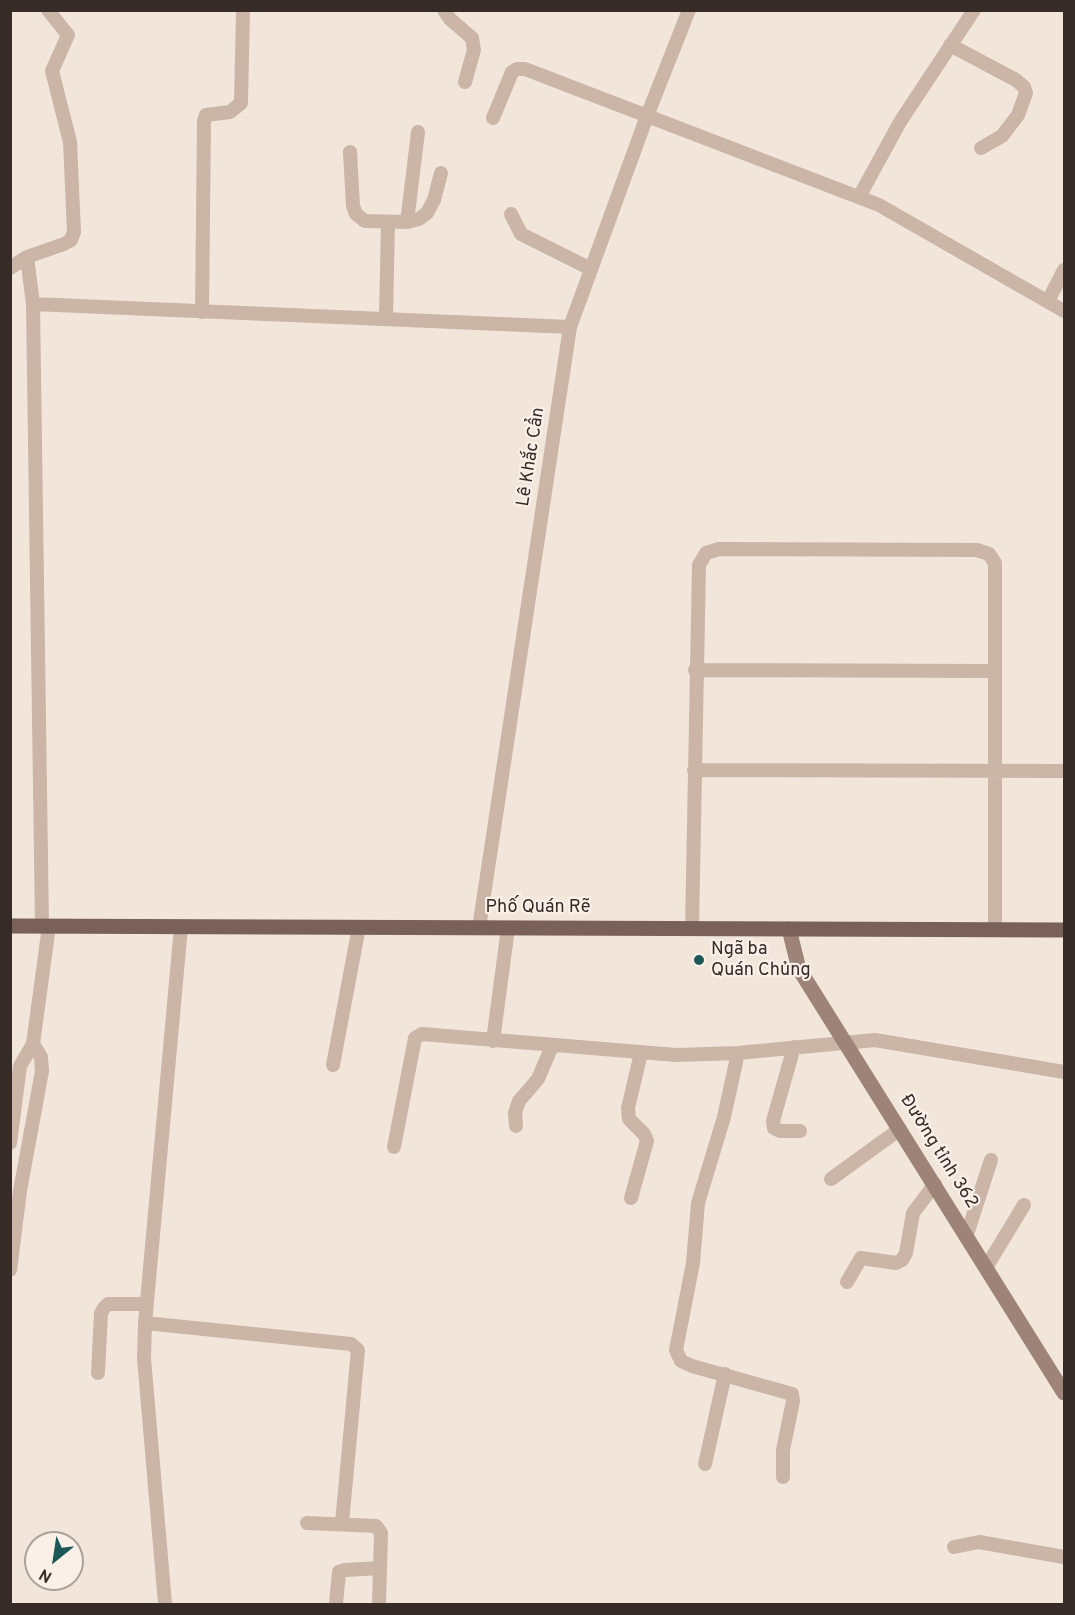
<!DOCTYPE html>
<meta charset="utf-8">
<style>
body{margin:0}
#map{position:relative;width:1075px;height:1615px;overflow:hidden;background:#f2e6db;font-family:Overpass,sans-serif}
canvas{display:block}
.frame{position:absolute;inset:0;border:12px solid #372b28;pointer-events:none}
.north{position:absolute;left:24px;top:1531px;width:60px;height:60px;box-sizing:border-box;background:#faf0e8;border:2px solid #aca19b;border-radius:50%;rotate:210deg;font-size:16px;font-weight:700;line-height:24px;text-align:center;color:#372b28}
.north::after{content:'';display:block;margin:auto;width:21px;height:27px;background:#1d5858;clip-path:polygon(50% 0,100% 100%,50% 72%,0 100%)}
</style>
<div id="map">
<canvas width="1075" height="1615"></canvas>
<div class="frame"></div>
<div class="north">N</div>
</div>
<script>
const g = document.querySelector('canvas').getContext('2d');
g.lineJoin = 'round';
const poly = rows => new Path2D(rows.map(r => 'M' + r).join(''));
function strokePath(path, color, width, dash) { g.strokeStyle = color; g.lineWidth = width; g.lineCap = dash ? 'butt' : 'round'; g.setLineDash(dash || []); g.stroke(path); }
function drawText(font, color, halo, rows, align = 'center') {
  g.font = font + ' Overpass,sans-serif'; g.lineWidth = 4.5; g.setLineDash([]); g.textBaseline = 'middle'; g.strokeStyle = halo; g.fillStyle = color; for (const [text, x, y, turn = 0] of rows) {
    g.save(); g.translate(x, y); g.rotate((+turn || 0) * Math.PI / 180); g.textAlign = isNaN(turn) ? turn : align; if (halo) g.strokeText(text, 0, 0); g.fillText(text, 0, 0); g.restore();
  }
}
strokePath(poly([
 [444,10,450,19,472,38,474,50,465,82],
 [950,45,1016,80,1024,87,1026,93,1018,115,1002,136,981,148],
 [493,118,512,72,517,69,525,69,879,205,1064,311],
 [350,152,353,206,356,214,365,221,407,222,419,219,427,213,434,200,441,173],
 [859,197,900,122,974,10],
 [511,214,521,234,591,269],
 [407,222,418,132],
 [27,257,64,244,71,240,74,232,70,142,52,71,68,35,48,10],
 [10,268,27,257,33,304,42,926],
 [1048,301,1064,270],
 [33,304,570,327],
 [202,312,204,121,206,115,230,112,241,103,243,10],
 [386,318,388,222],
 [695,670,994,671],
 [694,770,1064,771],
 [479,928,570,327,647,116,689,10],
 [692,929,699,565,706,553,719,549,977,550,989,554,995,563,995,930],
 [493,1041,508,928],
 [794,1047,773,1121,774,1128,780,1131,800,1131],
 [738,1053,724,1117,698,1203,693,1263,676,1350,681,1361,692,1366,792,1394,793,1401,783,1450,783,1477],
 [333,1065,359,927],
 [516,1126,515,1113,519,1101,538,1079,552,1046],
 [10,1143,20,1066,33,1044],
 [394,1147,415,1038,422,1034,676,1055,738,1053,875,1040,1064,1072],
 [831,1179,900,1129],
 [631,1198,647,1141,644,1134,629,1119,628,1108,641,1053],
 [967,1234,991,1160],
 [987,1266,1024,1205],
 [10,1270,20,1191,42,1071,41,1057,33,1044,49,926],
 [847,1282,861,1258,896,1263,902,1260,906,1253,913,1213,935,1184],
 [145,1323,351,1344,358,1350,342,1523],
 [98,1373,101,1313,104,1308,108,1304,147,1304],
 [705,1464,725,1374],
 [307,1523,376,1526,381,1533,379,1604],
 [954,1547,979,1542,1064,1557],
 [165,1604,144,1358,145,1323,181,927],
 [336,1604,339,1572,345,1570,380,1568]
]), '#cab5a7', 14);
strokePath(poly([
 [789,929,799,969,1064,1393]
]), '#9e8478', 15);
strokePath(poly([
 [10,926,1064,930]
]), '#796159', 15);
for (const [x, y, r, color] of [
 [699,960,6,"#1d5858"]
]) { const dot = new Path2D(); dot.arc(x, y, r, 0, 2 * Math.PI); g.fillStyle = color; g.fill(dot); strokePath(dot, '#faf0e8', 2); }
drawText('18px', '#372b28', '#faf0e8', [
 ["Lê Khắc Cẩn",532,457,-81],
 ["Phố Quán Rẽ",538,908],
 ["Đường tỉnh 362",938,1152,58]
]);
drawText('18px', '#372b28', '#faf0e8', [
 ["Ngã ba",711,950],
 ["Quán Chủng",711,971]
], 'left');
</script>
